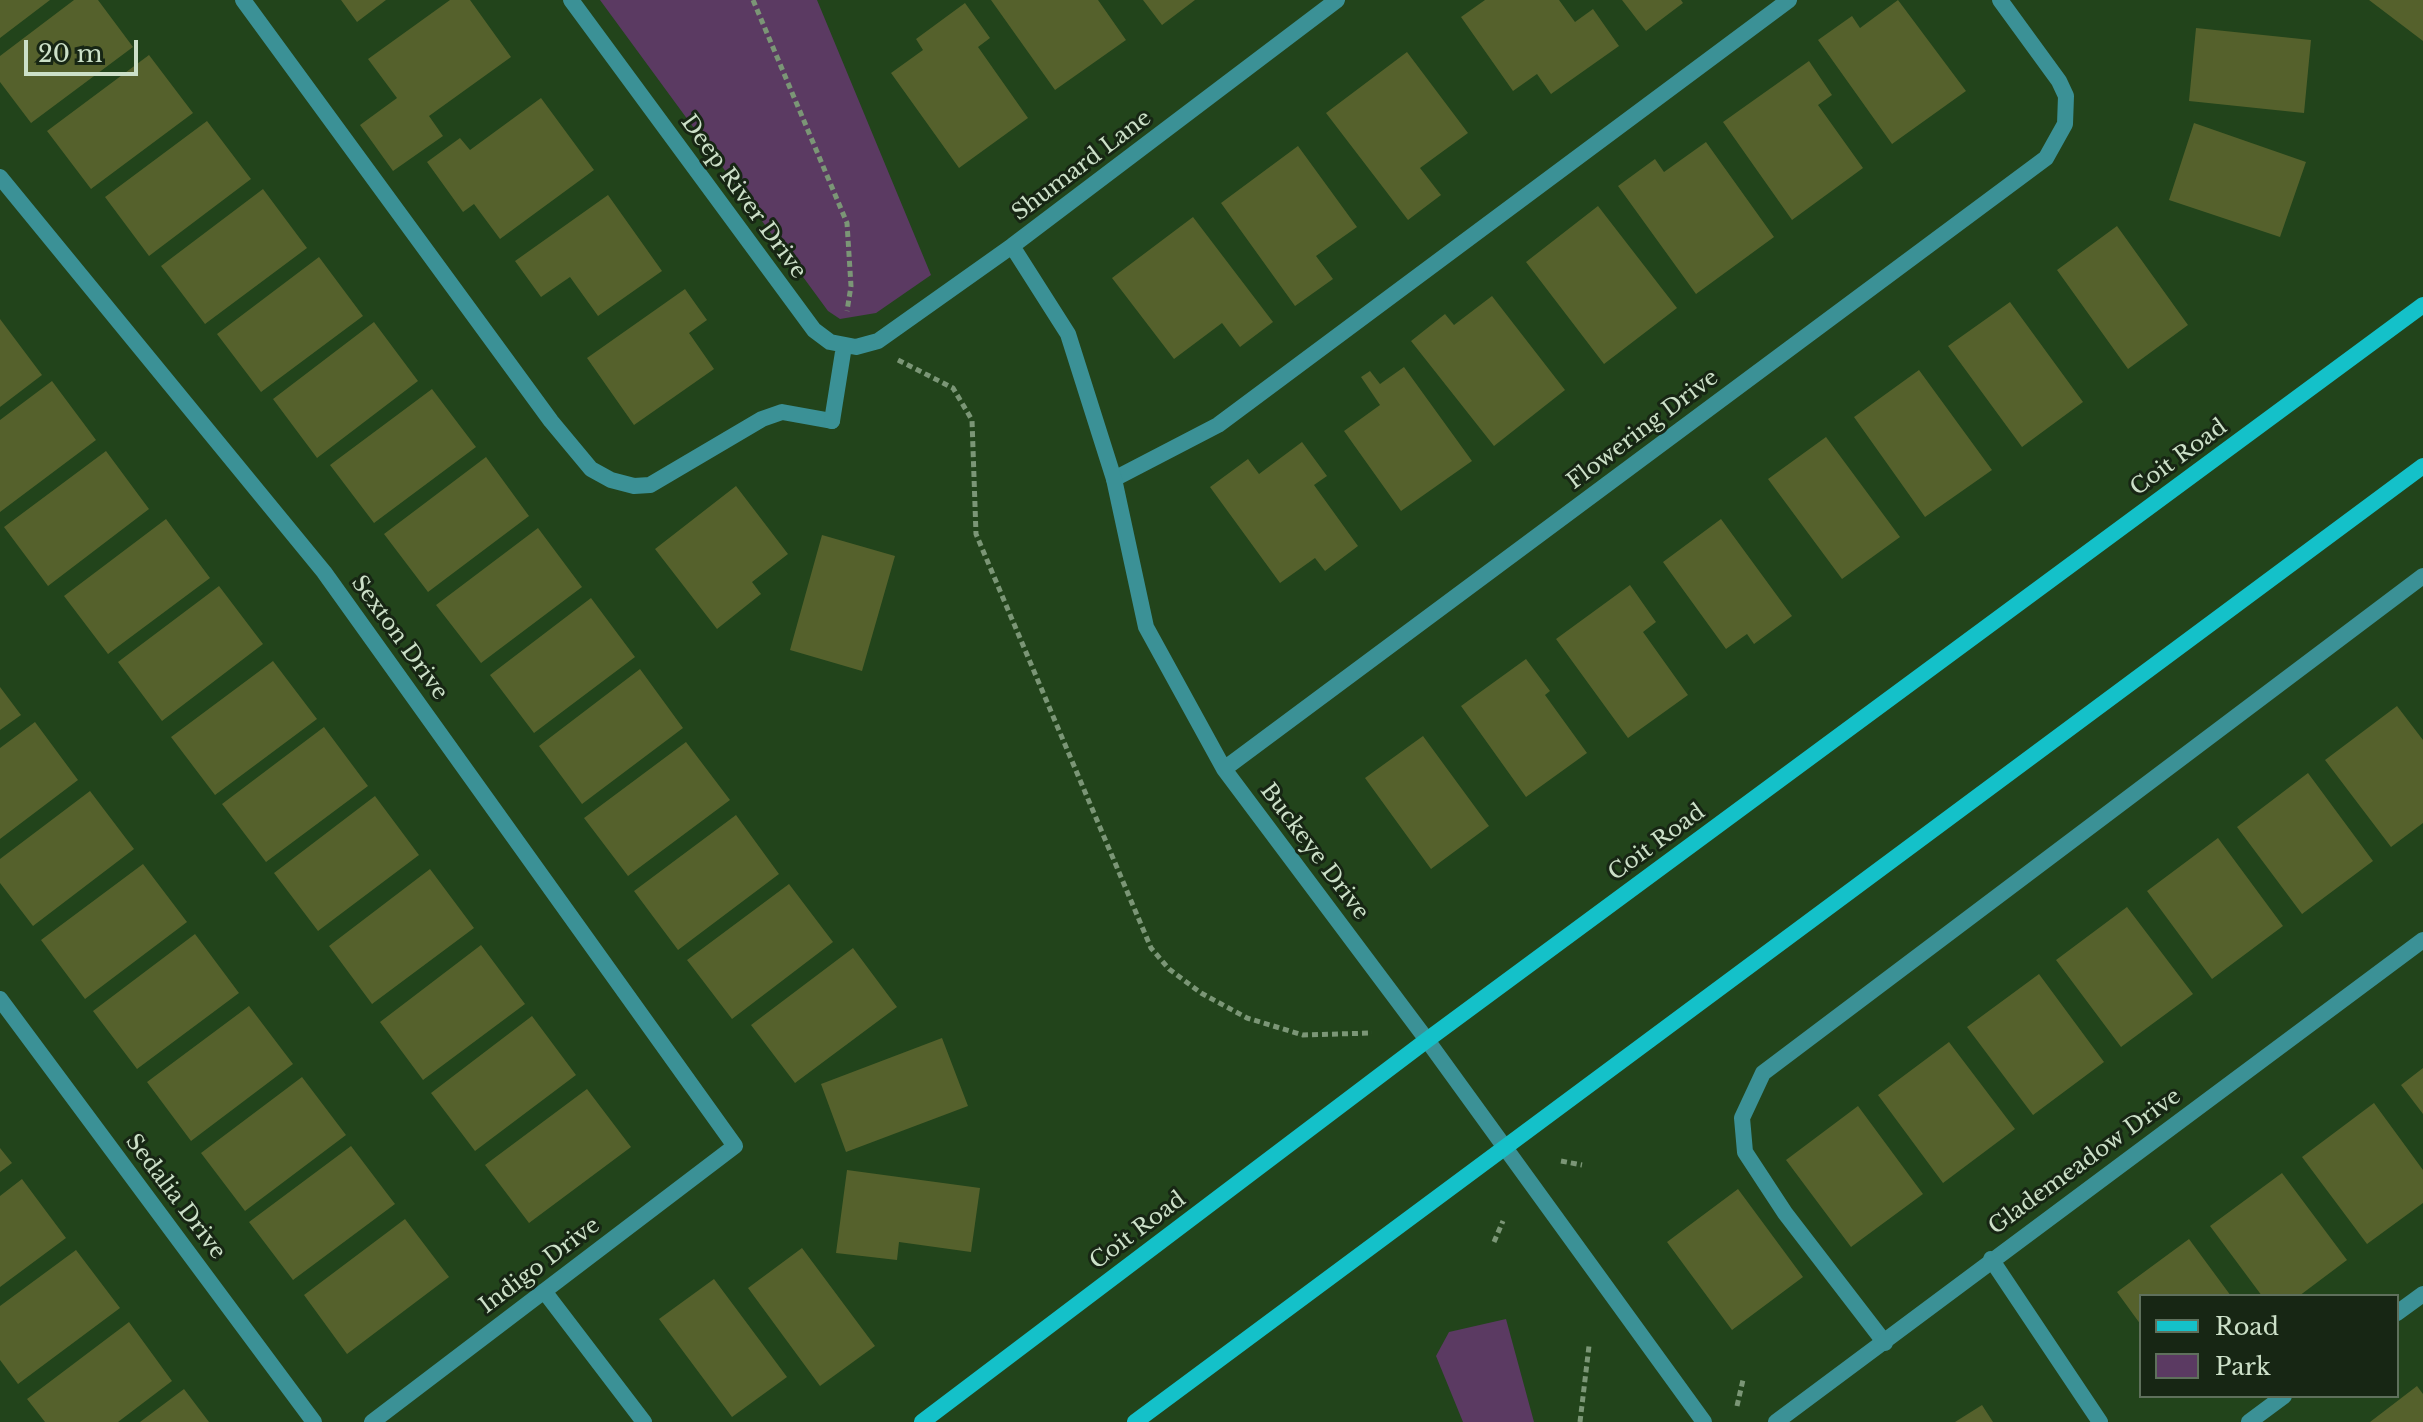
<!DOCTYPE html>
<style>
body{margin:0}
#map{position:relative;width:2423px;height:1422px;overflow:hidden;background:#22441b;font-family:"Libre Baskerville",serif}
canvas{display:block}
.legend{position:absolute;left:2139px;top:1294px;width:260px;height:104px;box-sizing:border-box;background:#172614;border:2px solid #5f705c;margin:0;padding:10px 14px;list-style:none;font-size:24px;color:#cce0c8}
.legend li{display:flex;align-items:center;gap:16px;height:40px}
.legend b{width:40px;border:2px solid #5f705c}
.scale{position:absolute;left:24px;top:40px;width:114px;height:36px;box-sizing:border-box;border:4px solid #cce0c8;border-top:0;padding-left:10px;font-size:24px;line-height:28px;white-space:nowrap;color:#cce0c8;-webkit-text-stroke:6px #172614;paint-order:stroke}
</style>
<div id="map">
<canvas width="2423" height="1422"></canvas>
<ul class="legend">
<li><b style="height:10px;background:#14c1c9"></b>Road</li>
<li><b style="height:22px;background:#5b3a62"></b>Park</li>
</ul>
<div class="scale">20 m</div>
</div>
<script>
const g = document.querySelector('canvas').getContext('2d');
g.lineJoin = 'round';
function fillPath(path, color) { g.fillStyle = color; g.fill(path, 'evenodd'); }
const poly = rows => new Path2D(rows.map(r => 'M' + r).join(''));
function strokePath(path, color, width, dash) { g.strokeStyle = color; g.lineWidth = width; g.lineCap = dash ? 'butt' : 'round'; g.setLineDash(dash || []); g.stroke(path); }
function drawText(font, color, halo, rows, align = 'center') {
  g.font = font + ' "Libre Baskerville",serif'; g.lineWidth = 6; g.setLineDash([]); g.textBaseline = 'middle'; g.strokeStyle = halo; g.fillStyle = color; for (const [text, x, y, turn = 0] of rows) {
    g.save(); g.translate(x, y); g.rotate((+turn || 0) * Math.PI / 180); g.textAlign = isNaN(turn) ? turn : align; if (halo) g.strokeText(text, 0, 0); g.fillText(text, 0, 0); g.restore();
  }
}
fillPath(poly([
 [600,0,817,0,931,275,876,313,840,319,828,311],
 [1506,1319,1534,1422,1463,1422,1436,1356,1449,1332]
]), '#5b3a62');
fillPath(poly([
 [0,0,50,0,0,38],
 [74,0,98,0,133,47,31,123,0,82,0,56],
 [341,0,386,0,357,22],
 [450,0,470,0,511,57,429,116,443,136,393,171,360,125,397,98,368,59],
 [991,0,1098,0,1126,40,1055,90],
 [1143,0,1195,0,1162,25],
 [1485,0,1559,0,1575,22,1593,9,1619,46,1551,94,1537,74,1513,91,1461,17],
 [1622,0,1681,0,1683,3,1646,31],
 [1898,0,1966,91,1892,144,1818,40,1852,16,1860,28],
 [2369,0,2423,0,2423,41],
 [965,3,990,38,978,47,1028,118,959,168,891,73,923,50,916,39],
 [2196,28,2311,40,2304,113,2189,101],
 [1407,52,1468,133,1420,168,1441,195,1408,220,1326,113],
 [149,55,193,113,91,189,47,131],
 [1809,61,1832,95,1818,105,1863,168,1792,220,1723,122],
 [541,98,594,170,500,239,474,204,463,212,427,162,460,138,470,150],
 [207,121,251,179,149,256,105,197],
 [2194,123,2306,162,2280,237,2169,200],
 [1706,142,1774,237,1696,294,1618,186,1655,159,1664,172],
 [1298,146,1357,227,1316,256,1333,279,1295,306,1221,203],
 [263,189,307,248,205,324,161,266],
 [608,195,662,271,598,316,570,277,541,297,515,261],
 [1598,206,1677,308,1604,364,1526,262],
 [1193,217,1273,322,1240,347,1222,323,1174,359,1112,278],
 [2117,226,2188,325,2128,369,2057,270],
 [319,257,363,316,261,392,217,334],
 [685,289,707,320,689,333,714,369,634,425,587,358],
 [1492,296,1565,390,1494,446,1411,341,1445,314,1454,325],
 [2010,302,2083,402,2022,447,1948,346],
 [0,319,42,375,0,407],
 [374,322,418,381,317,458,273,399],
 [1404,367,1472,461,1401,511,1344,431,1380,405,1361,377,1370,371,1380,384],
 [1919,370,1992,470,1925,517,1854,417],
 [52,381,96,440,0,512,0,420],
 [432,389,476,447,374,523,330,465],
 [1826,437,1900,537,1842,579,1768,479],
 [1302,442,1327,476,1314,485,1358,546,1325,571,1315,558,1280,583,1210,487,1248,459,1259,474],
 [106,451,149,509,48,586,4,527],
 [486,457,529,516,428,592,384,534],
 [736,486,788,554,752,582,761,594,717,629,655,549],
 [166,519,210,578,108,654,64,596],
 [1721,519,1792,616,1754,644,1747,634,1726,649,1663,562],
 [538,528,582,587,481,663,436,605],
 [822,535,895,556,862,671,790,650],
 [1630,585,1656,622,1643,632,1688,695,1628,738,1556,639],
 [219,586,263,644,162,721,118,662],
 [591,598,635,657,534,733,490,675],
 [1526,659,1550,691,1545,695,1587,753,1526,797,1461,706],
 [273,661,317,719,215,795,171,737],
 [640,669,683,728,582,804,539,746],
 [0,687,21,715,0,730],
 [2397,706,2423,740,2423,823,2391,847,2325,760],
 [35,722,78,780,0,839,0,748],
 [324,727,368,786,266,862,222,804],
 [1423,736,1489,826,1431,869,1365,778],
 [686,742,730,800,628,876,584,818],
 [2308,773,2373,861,2302,914,2237,827],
 [90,791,134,849,33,926,0,883,0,859],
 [375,796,419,855,318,931,274,873],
 [736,815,779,874,678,950,634,891],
 [2218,838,2283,926,2212,979,2147,891],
 [143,864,187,922,85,999,41,940],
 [430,869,474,928,372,1004,329,946],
 [789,884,833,942,732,1019,687,960],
 [2127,907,2193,994,2121,1047,2056,960],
 [195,934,239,993,137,1069,93,1011],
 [481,945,525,1004,423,1080,380,1022],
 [853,948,897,1007,795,1083,751,1025],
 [2039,974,2104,1062,2033,1115,1967,1027],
 [249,1006,293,1064,191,1141,147,1082],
 [532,1016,576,1075,475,1151,431,1093],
 [942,1038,968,1106,846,1152,821,1084],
 [1949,1042,2015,1129,1943,1183,1878,1095],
 [2423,1068,2423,1114,2401,1085],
 [302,1077,346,1135,245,1211,201,1153],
 [587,1089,631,1147,529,1223,485,1165],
 [2374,1103,2423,1170,2423,1203,2367,1244,2302,1157],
 [1858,1106,1923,1194,1851,1247,1786,1160],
 [351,1146,395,1204,293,1280,249,1222],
 [0,1148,12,1163,0,1172],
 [847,1170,980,1188,971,1252,899,1242,897,1260,836,1253],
 [2282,1173,2347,1260,2299,1296,2262,1296,2210,1226],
 [22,1179,66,1238,0,1287,0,1196],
 [1738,1189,1803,1277,1732,1330,1667,1242],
 [405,1219,449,1277,347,1354,304,1295],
 [2189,1239,2231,1296,2141,1296,2141,1325,2117,1292],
 [802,1248,875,1346,820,1386,748,1288],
 [76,1250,120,1308,18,1384,0,1360,0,1306],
 [714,1279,787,1377,732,1417,659,1319],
 [129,1322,172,1381,118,1422,45,1422,27,1399],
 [2417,1386,2423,1394,2423,1422,2370,1422],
 [184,1389,209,1422,140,1422],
 [1982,1405,1993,1422,1955,1422]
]), '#55612c');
strokePath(poly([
 [753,0,847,223,851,286,847,311],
 [898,360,953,388,972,420,976,534,1151,948,1169,969,1201,993,1247,1018,1303,1035,1372,1033],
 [1561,1161,1582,1165],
 [1494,1242,1503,1221],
 [1737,1406,1743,1380],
 [1580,1422,1589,1346]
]), '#7b9676', 5, [6, 4]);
strokePath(poly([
 [243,0,551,421,591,469,611,480,634,486,650,485,762,419,782,412,832,421],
 [1114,479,1218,425,1789,0],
 [2397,1313,2423,1294],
 [1885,1343,1785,1213,1745,1152,1742,1118,1763,1073,2423,576],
 [2249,1422,2284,1396]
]), '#3b9196', 16);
strokePath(poly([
 [571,0,814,330,830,342,856,347,878,341,1012,246,1337,0],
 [0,177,324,572,735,1146,372,1422],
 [1012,246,1068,334,1114,479,1146,627,1224,769,1427,1040,1704,1422],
 [832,421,844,346],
 [1224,769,2046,158,2065,124,2066,96,2059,81,2000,0],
 [0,999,314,1422],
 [1991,1259,2100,1422],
 [544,1291,644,1422],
 [1776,1422,2423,940]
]), '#3b9196', 16);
strokePath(poly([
 [922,1422,1427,1040,2423,305],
 [1135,1422,2423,466]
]), '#14c1c9', 16);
drawText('22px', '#cce0c8', '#172614', [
 ["Shumard Lane",1082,166,-37],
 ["Deep River Drive",743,197,54],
 ["Flowering Drive",1643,430,-37],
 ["Coit Road",2179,458,-36],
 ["Sexton Drive",399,638,54],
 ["Coit Road",1657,843,-36],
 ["Buckeye Drive",1314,852,53],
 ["Glademeadow Drive",2085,1162,-36],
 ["Sedalia Drive",175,1197,53],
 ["Coit Road",1138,1231,-37],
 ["Indigo Drive",540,1266,-37]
]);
</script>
